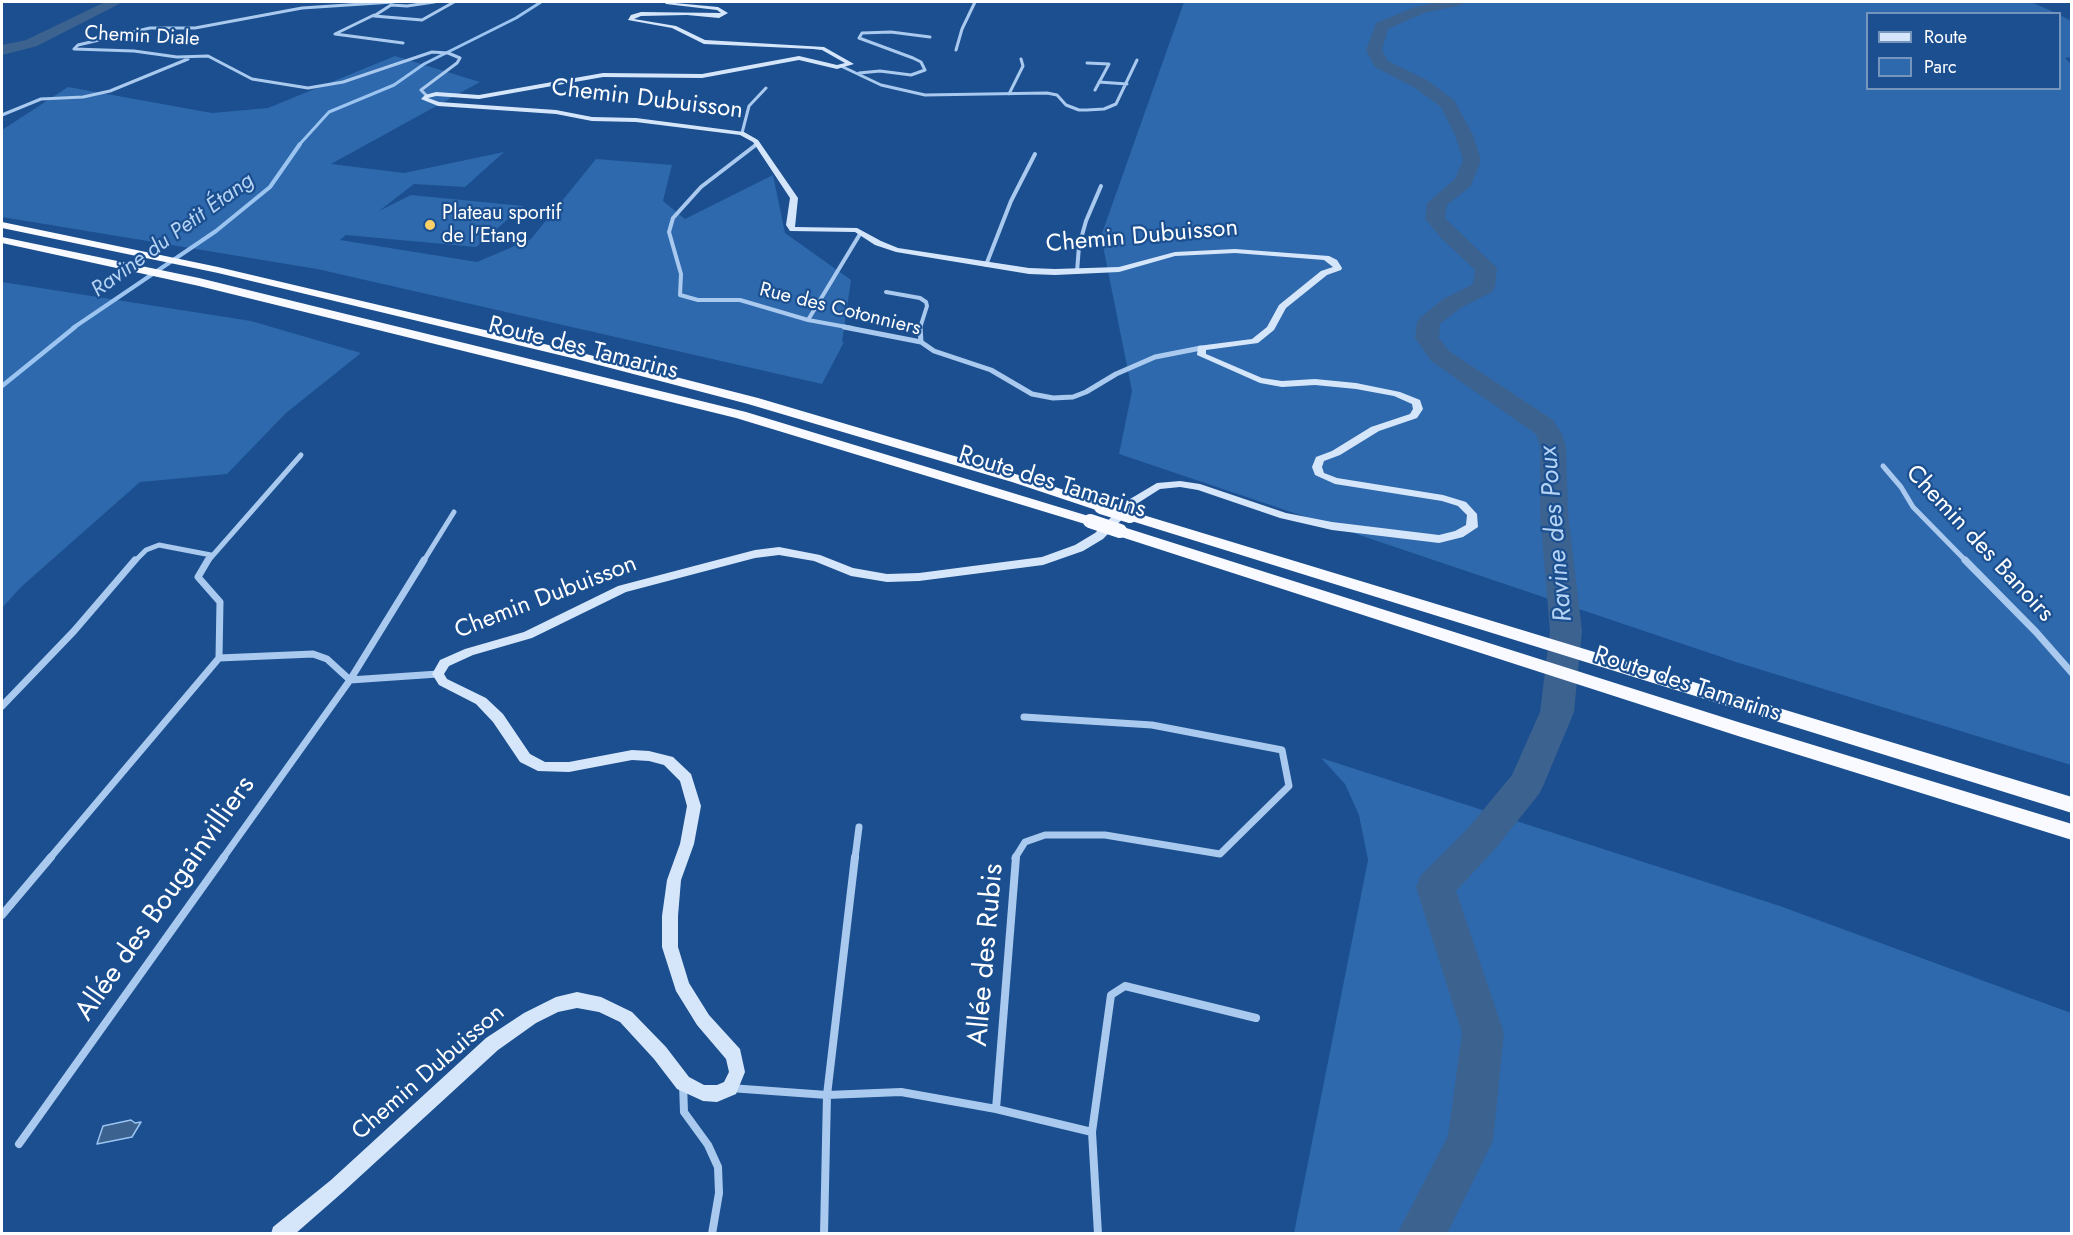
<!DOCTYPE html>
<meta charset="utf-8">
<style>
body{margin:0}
#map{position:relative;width:2073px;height:1235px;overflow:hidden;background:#1b4f8f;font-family:Jost,sans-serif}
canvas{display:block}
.frame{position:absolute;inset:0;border:3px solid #fff;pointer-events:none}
.legend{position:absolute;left:1866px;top:12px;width:195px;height:78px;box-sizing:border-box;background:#1b4f8f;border:2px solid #7695bc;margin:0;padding:8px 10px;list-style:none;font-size:18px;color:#fff}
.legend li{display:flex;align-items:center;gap:12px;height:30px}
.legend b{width:30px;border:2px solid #7695bc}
</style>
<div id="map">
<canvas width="2073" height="1235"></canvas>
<div class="frame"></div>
<ul class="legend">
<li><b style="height:8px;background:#d6e6fa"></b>Route</li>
<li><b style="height:16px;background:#2e69ad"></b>Parc</li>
</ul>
</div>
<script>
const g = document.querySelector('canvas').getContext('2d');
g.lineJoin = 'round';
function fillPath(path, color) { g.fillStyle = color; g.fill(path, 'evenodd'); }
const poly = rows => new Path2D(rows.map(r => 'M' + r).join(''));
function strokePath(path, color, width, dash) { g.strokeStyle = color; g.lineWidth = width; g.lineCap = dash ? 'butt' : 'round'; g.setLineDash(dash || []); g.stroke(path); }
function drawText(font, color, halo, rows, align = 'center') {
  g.font = font + ' Jost,sans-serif'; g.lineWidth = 4.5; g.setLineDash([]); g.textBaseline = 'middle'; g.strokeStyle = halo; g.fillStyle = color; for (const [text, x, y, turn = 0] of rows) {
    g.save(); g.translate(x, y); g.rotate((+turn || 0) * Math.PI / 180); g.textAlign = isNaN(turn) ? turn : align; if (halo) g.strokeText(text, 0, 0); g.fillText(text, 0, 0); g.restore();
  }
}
fillPath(poly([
 [1184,2,2031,2,2056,13,1868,14,1868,88,2060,88,2060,15,2071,21,2071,57,2065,58,2072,65,2071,765,1739,663,1119,454,1132,391,1101,236],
 [395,56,480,82,331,164,404,173,504,152,465,187,414,184,379,211,411,195,523,206,476,247,346,235,340,240,477,262,531,239,596,159,672,165,663,201,685,219,773,175,785,233,851,280,842,342,844,342,822,384,317,269,2,217,2,130,68,87,212,113,268,108],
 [2,282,251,321,361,353,286,413,227,474,140,482,21,587,2,608],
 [1321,758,1780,906,2071,1013,2071,1233,1294,1233,1368,860,1359,815,1345,784]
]), '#2e69ad');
const water = poly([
 [131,1120,135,1123,141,1122,132,1137,97,1144,103,1126,131,1120]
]);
fillPath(water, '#3c6290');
strokePath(water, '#9cc4f0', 1.5);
strokePath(poly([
 [299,145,329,112,394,85,424,64,516,18,541,2]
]), '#9cc4f0', 3);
strokePath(poly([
 [73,328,216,231,270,187,300,144]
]), '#9cc4f0', 4);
strokePath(poly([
 [2,386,75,327]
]), '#9cc4f0', 4.5);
fillPath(poly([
 [105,2,123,2,37,46,2,55,2,45,26,40,105,2],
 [1439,2,1464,2,1462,5,1424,13,1388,29,1382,50,1388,61,1427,80,1454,100,1473,135,1481,160,1471,186,1447,205,1445,218,1497,268,1495,287,1492,292,1459,309,1440,324,1439,338,1449,351,1553,420,1562,434,1566,446,1568,513,1582,631,1574,712,1544,784,1539,794,1495,849,1456,891,1504,1033,1493,1141,1447,1234,1397,1234,1448,1136,1462,1033,1416,887,1421,875,1469,827,1512,775,1540,712,1550,631,1540,513,1540,446,1536,434,1431,361,1415,338,1417,322,1421,317,1443,299,1473,284,1475,270,1442,239,1425,219,1427,203,1455,179,1463,160,1455,135,1441,107,1415,88,1375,67,1366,50,1376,23,1415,7,1439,2]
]), '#3c6290');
strokePath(poly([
 [393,2,302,8,195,28,150,28,78,45,74,49,134,51,177,57,208,56,252,79,308,88,343,82,432,52,448,53,460,58,457,63,421,90,427,96],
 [434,2,407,6,391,5,374,16,422,20,454,2],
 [374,15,335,34,403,43],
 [956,50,962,29,975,2],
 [1087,63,1109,64,1095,90],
 [843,67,881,85,925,95,1047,93,1057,95,1066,105,1079,110,1087,110,1104,109,1116,104,1137,60],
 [859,73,880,71,911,75,925,70,921,62,913,58,859,38,862,33,891,32,930,37],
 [1099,82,1127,84],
 [1009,94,1023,66,1021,59],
 [2,115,41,99,83,97,110,91,188,59],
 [742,133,749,106,766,88],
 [755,145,758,143]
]), '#a9c9ee', 3);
strokePath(poly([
 [757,144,701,187,673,218,669,232,681,274,680,295,698,300,740,300,808,320,852,328],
 [986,265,1011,201,1035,154],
 [1077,272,1079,246,1086,221,1101,186],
 [886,292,920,298,926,302,927,306,920,328],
 [808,320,860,234]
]), '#a9c9ee', 4);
strokePath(poly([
 [844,327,921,342,934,351,991,370,1032,394,1053,398,1073,397,1086,392,1116,374,1155,357,1201,348],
 [920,327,921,342],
 [1883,466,1901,487,1913,507,1967,562],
 [134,562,146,550,159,545,211,555],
 [207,562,301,455],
 [423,562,454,512]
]), '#a9c9ee', 5);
strokePath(poly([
 [208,560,198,577,220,602,219,658,313,654,327,659,350,680,438,674],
 [1965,560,2036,632,2072,673],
 [2,706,74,631,135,560],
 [50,858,219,658],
 [223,858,350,680,424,560],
 [855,858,859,827],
 [1015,858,1025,842,1045,835,1105,835,1220,854,1289,786,1282,750,1152,725,1024,717]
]), '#a9c9ee', 7);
strokePath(poly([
 [2,915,51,857],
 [683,1083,684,1112,708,1145,718,1167,719,1193,712,1234],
 [730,1088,827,1095,901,1092,996,1109,1016,857],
 [996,1109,1092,1132],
 [19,1144,224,857],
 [824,1234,827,1095,855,857],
 [1098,1234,1092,1132,1111,995,1125,986,1256,1018]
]), '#a9c9ee', 8);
fillPath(poly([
 [664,2,718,7,728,13,719,18,687,15,641,16,634,19,676,26,705,40,824,47,854,64,837,69,799,60,702,78,603,77,479,99,436,96,428,98,439,102,556,110,592,117,636,118,744,132,758,140,798,198,795,227,857,228,881,241,898,248,1029,268,1055,269,1119,267,1175,252,1235,249,1329,256,1337,260,1342,268,1341,270,1327,275,1286,308,1274,330,1258,343,1206,350,1206,354,1262,378,1282,381,1315,379,1356,383,1400,392,1420,400,1423,409,1417,418,1379,431,1340,455,1324,461,1322,467,1324,473,1337,478,1443,495,1466,502,1477,514,1478,527,1463,537,1439,543,1332,530,1280,518,1198,490,1180,487,1160,489,1138,503,1103,539,1083,551,1043,565,919,581,887,582,851,576,814,561,779,555,755,558,626,592,532,638,473,655,449,666,444,674,447,679,486,698,503,714,530,754,545,762,569,762,632,750,649,751,673,757,691,774,701,806,694,844,681,880,678,916,678,947,689,983,709,1015,740,1049,745,1072,736,1094,717,1102,703,1101,677,1089,654,1059,620,1022,599,1012,577,1008,558,1012,536,1023,498,1050,343,1192,295,1234,271,1234,273,1227,331,1180,486,1038,524,1013,556,997,577,992,601,997,632,1012,666,1047,689,1077,704,1085,717,1085,724,1082,729,1072,726,1059,697,1025,676,991,662,947,662,916,667,880,680,844,687,806,680,781,664,765,649,761,632,760,569,772,538,771,520,762,493,722,476,704,439,685,432,674,440,660,465,649,524,632,618,586,755,550,779,547,820,555,853,568,887,574,919,573,1042,557,1075,545,1095,533,1130,499,1157,483,1180,481,1200,484,1286,513,1332,522,1439,535,1455,531,1466,525,1467,515,1458,506,1442,501,1335,484,1315,475,1312,467,1316,457,1332,451,1371,427,1410,414,1413,409,1412,404,1394,396,1356,389,1315,385,1282,387,1260,383,1197,355,1198,346,1252,339,1267,327,1279,305,1321,271,1333,267,1324,260,1235,253,1175,256,1119,272,1055,275,1029,274,896,252,875,245,855,232,790,231,786,225,790,198,753,142,740,135,636,122,592,121,556,114,438,106,421,99,425,95,436,92,479,95,603,73,702,74,799,56,837,65,845,63,822,50,813,49,704,44,672,28,628,20,631,15,641,12,721,13,717,10,666,4,664,2]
]), '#d6e6fa');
fillPath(poly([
 [2,222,218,267,578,352,758,398,1022,476,1106,504,1108,507,1101,512,1096,510,1012,482,748,404,576,359,218,273,2,228,2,222],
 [2,237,199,278,746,412,1095,518,1098,521,1095,524,1085,524,736,418,199,286,2,243,2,237],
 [1130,511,2072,797,2072,813,1125,519,1122,516,1125,513,1130,511],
 [1120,526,1738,722,2072,824,2072,840,1738,736,1115,535,1112,531,1120,526]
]), '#f8faff');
strokePath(poly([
 [1101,507,1130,516],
 [1090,521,1120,531]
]), '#f8faff', 14);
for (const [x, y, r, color] of [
 [430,225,6,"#ffd166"]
]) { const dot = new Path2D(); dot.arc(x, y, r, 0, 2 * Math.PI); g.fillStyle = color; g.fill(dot); strokePath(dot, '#1b4f8f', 2); }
drawText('20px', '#fff', '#1b4f8f', [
 ["Chemin Diale",142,37,3],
 ["Rue des Cotonniers",840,310,14]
]);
drawText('20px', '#fff', '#1b4f8f', [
 ["Plateau sportif",442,214],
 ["de l'Etang",442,237]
], 'left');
drawText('italic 22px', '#b5d3f5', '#1b4f8f', [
 ["Ravine du Petit Étang",173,236,-36]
]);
drawText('24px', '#fff', '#1b4f8f', [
 ["Chemin Dubuisson",647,100,7],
 ["Chemin Dubuisson",1142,237,-5],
 ["Route des Tamarins",583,349,14],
 ["Route des Tamarins",1052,483,17],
 ["Chemin des Banoirs",1979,544,47],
 ["Chemin Dubuisson",546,598,-21],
 ["Route des Tamarins",1687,685,18],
 ["Chemin Dubuisson",429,1073,-41]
]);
drawText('italic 26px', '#b5d3f5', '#1b4f8f', [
 ["Ravine des Poux",1557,534,-95]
]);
drawText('28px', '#fff', '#1b4f8f', [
 ["Allée des Bougainvilliers",166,899,-55],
 ["Allée des Rubis",987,955,-85]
]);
</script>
